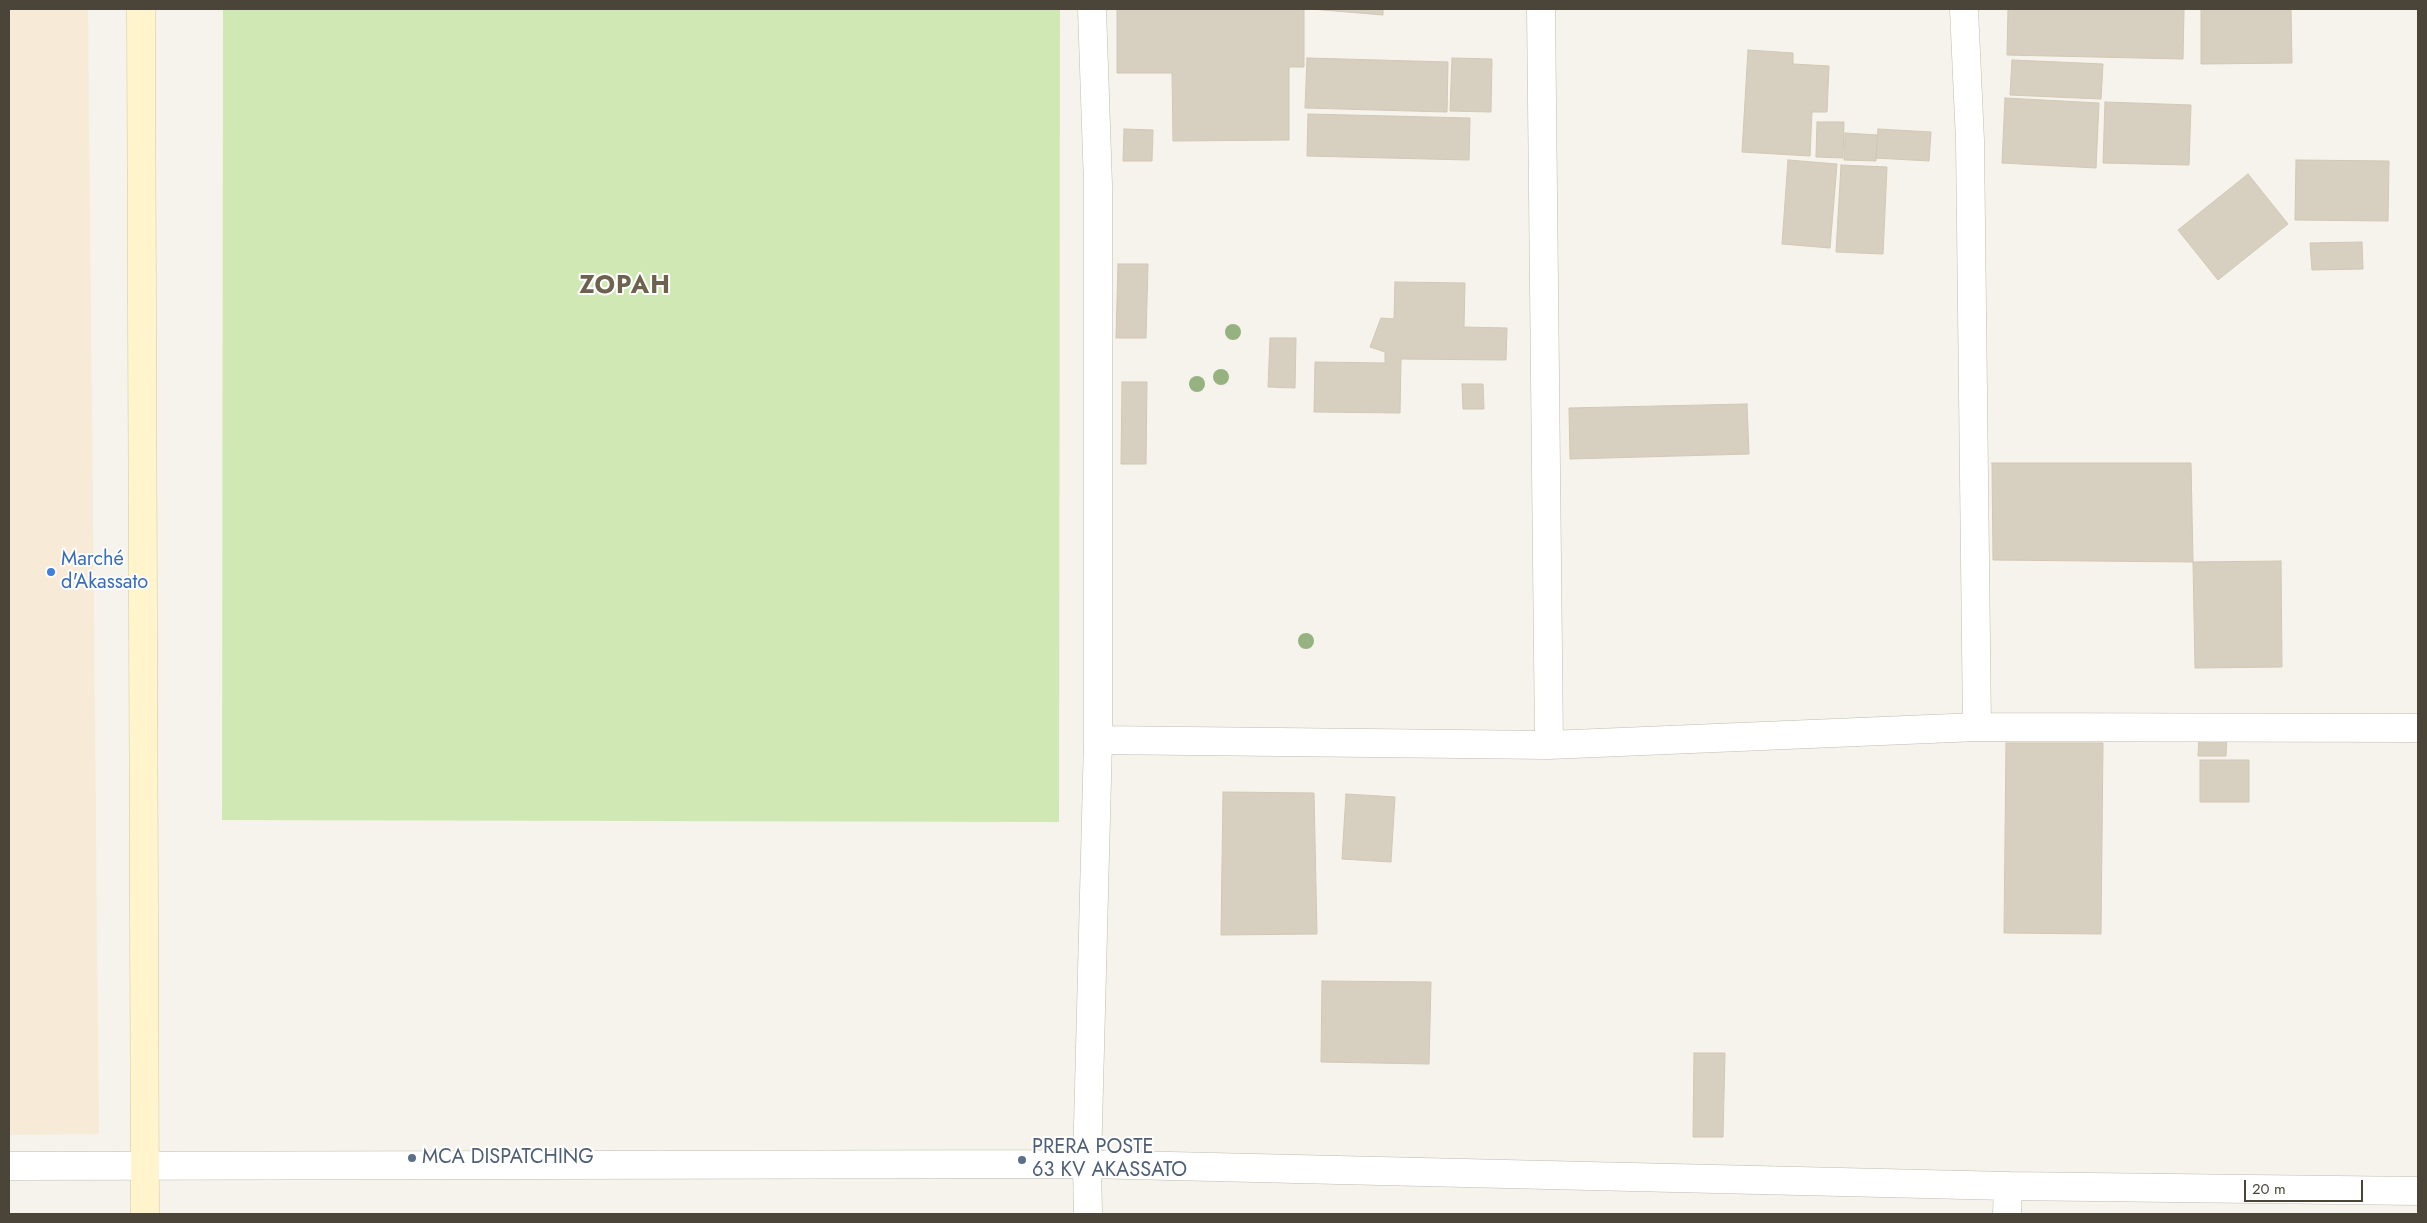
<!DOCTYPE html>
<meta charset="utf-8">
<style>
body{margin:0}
#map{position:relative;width:2427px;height:1223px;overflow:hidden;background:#f5f3eb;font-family:Jost,sans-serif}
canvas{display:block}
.frame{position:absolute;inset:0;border:10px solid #4a4439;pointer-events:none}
.scale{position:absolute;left:2244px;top:1180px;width:119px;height:22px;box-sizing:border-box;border:2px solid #4a4439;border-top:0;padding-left:6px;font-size:15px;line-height:18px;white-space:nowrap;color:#4a4439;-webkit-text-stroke:4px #fff;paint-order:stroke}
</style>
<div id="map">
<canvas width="2427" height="1223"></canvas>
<div class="frame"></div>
<div class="scale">20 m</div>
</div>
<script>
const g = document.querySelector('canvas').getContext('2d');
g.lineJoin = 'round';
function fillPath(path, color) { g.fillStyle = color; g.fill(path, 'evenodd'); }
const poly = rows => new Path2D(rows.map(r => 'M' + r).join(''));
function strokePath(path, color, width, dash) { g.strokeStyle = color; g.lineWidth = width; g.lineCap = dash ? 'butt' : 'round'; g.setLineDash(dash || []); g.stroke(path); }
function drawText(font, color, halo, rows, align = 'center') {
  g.font = font + ' Jost,sans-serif'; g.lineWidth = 4; g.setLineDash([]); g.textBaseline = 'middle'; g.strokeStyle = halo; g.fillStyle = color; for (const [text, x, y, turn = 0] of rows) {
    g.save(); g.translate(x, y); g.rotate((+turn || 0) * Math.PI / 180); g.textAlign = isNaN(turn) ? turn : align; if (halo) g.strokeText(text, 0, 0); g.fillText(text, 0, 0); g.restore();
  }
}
fillPath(poly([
 [9,9,88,9,99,1134,9,1135]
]), '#f7ead7');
fillPath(poly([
 [223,9,1060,9,1059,822,222,820]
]), '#d0e9b4');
const building = poly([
 [1117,9,1304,9,1304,67,1289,67,1289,140,1173,141,1172,73,1117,73,1117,9],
 [1311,9,1383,9,1383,15,1311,9],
 [2008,9,2184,9,2183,59,2007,55,2008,9],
 [2201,9,2291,9,2292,63,2201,64,2201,9],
 [1748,50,1793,53,1793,64,1829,66,1827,112,1812,112,1810,156,1742,152,1748,50],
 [1307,58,1448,62,1447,112,1305,108,1307,58],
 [1452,58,1492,59,1491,112,1450,111,1452,58],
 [2012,60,2103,64,2101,99,2010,95,2012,60],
 [2005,98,2099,103,2096,168,2002,163,2005,98],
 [2105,102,2191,105,2189,165,2103,163,2105,102],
 [1308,114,1470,118,1469,160,1307,156,1308,114],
 [1817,122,1844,122,1843,158,1816,157,1817,122],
 [1124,129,1153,130,1152,161,1123,161,1124,129],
 [1878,129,1931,132,1929,161,1876,158,1878,129],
 [1845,133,1877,135,1876,161,1844,160,1845,133],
 [1788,160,1837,164,1830,248,1782,244,1788,160],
 [2296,160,2389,161,2388,221,2295,220,2296,160],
 [1841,165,1887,167,1883,254,1836,252,1841,165],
 [2248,174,2288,224,2218,280,2178,230,2248,174],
 [2362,242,2363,269,2312,270,2310,243,2362,242],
 [1118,264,1148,264,1146,338,1116,338,1118,264],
 [1395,282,1465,283,1464,327,1507,328,1506,360,1401,359,1400,413,1314,412,1315,362,1385,363,1385,352,1370,347,1381,318,1394,319,1395,282],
 [1270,338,1296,338,1295,388,1268,387,1270,338],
 [1122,382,1147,382,1146,464,1121,464,1122,382],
 [1462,384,1483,384,1484,409,1463,409,1462,384],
 [1747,404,1749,454,1570,459,1569,408,1747,404],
 [1992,463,2191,463,2193,562,1993,560,1992,463],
 [2281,561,2282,667,2195,668,2193,562,2281,561],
 [2199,733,2227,734,2226,756,2198,756,2199,733],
 [2006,743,2103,743,2101,934,2004,933,2006,743],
 [2200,760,2249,760,2249,802,2200,802,2200,760],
 [1223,792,1314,793,1317,934,1221,935,1223,792],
 [1346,794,1395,797,1391,862,1342,859,1346,794],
 [1322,981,1431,982,1429,1064,1321,1062,1322,981],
 [1694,1053,1725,1053,1723,1137,1693,1137,1694,1053]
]);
fillPath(building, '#d7cfc0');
strokePath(building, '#d2c7b3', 1);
const street = poly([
 [1541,9,1549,745],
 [1964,9,1970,141,1977,727],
 [1098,740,1549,745,1977,727,2418,728],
 [9,1166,1087,1164,2008,1186,2418,1191],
 [1088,1214,1087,1164,1098,740,1098,185,1092,9],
 [2007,1214,2008,1186]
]);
const secondary = poly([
 [141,9,145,1214]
]);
strokePath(street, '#c1bbad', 29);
strokePath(secondary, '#d5c89b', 29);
strokePath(street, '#fff', 28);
strokePath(secondary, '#fff4cc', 28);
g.fillStyle = '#96b281';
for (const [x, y] of [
 [1233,332],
 [1221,377],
 [1197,384],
 [1306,641]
]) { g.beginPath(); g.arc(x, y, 8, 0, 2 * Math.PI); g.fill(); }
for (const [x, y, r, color] of [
 [51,572,5,"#3f7fe0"],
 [412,1158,5,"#5c6f8a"],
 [1022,1160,5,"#5c6f8a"]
]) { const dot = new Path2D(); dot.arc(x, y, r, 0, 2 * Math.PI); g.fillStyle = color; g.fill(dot); strokePath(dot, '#fff', 2); }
drawText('20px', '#366cbe', '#fff', [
 ["Marché",61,560],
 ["d'Akassato",61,583]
], 'left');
drawText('20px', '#4e5e75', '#fff', [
 ["PRERA POSTE",1032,1148],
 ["63 KV AKASSATO",1032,1171],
 ["MCA DISPATCHING",422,1158]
], 'left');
g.letterSpacing = '1px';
drawText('bold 25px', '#6d6250', '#fff', [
 ["ZOPAH",625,287]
]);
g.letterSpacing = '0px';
</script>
